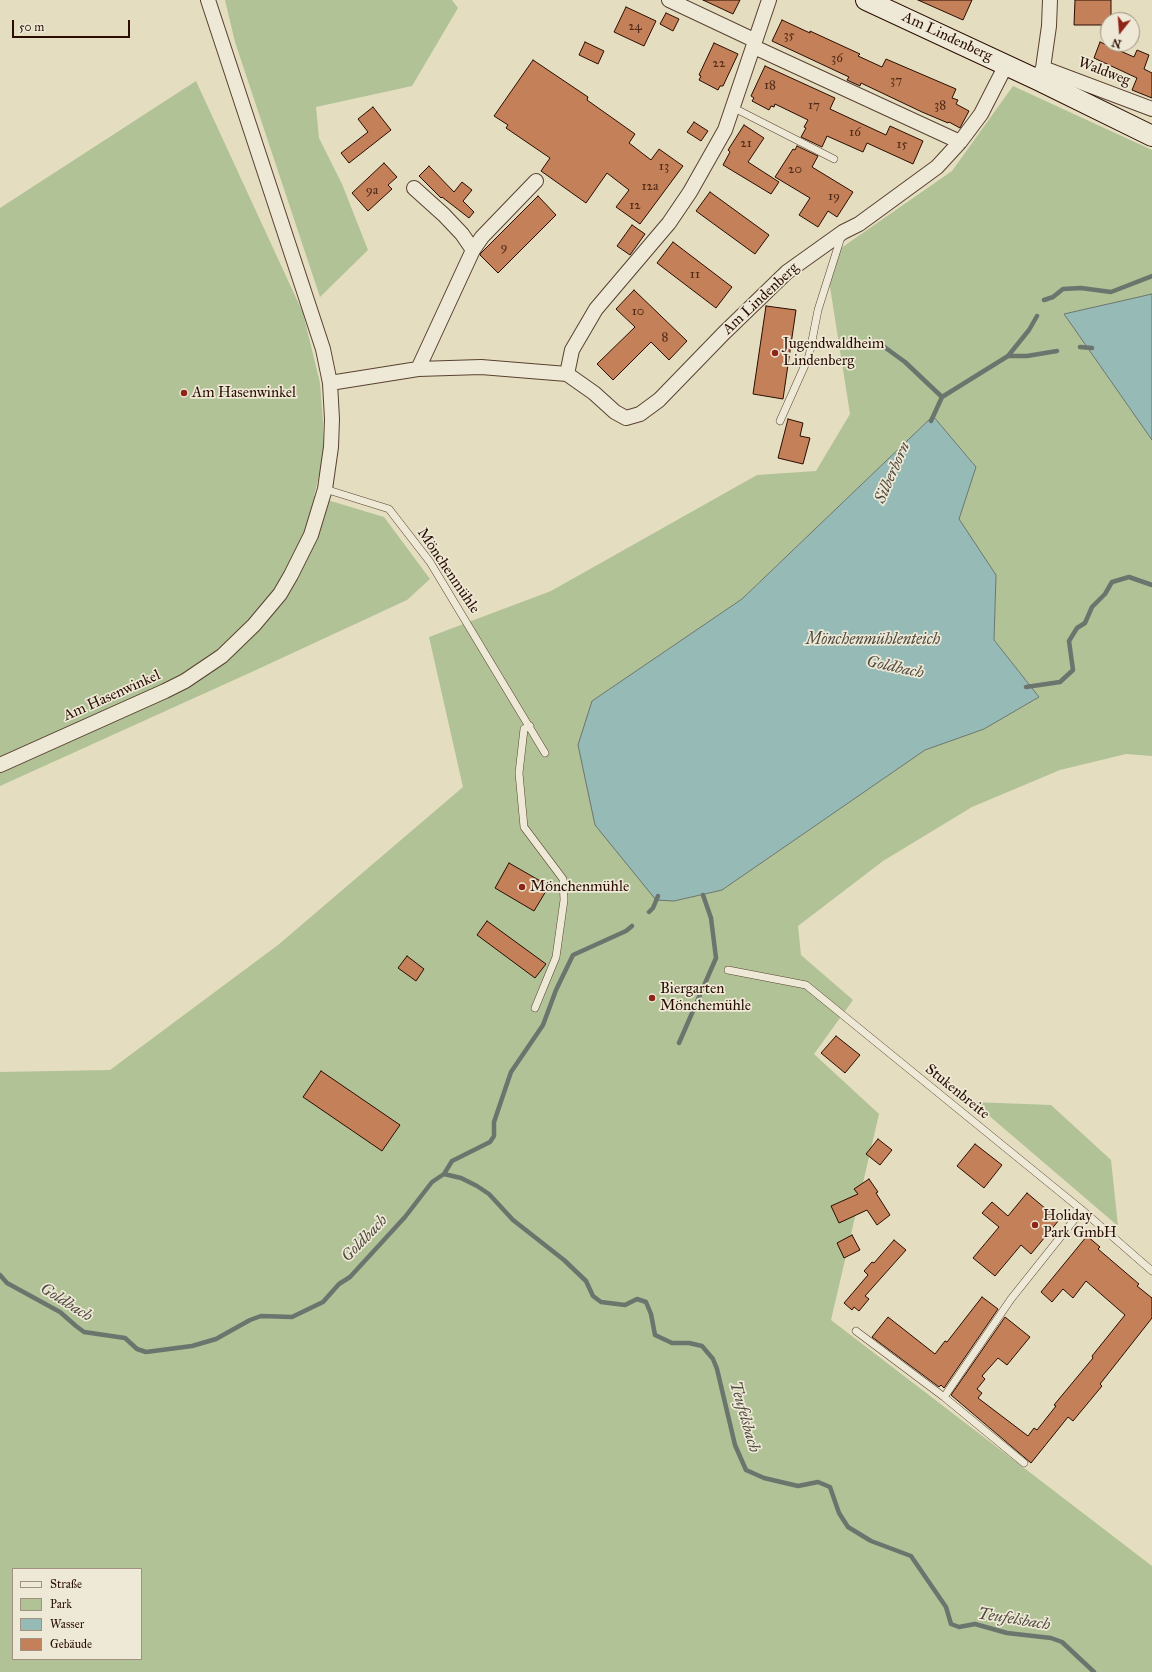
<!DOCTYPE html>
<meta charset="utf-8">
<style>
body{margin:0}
#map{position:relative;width:1152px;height:1672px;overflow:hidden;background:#e5ddc0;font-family:"IM FELL Great Primer",serif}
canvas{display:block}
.legend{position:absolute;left:12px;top:1568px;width:130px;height:92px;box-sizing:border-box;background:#eee9d6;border:1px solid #a09180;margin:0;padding:5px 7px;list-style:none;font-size:12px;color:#2a0d00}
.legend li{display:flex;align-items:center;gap:8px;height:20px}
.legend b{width:20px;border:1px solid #a09180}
.north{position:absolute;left:1100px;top:12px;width:40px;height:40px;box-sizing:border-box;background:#eee9d6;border:1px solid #a09180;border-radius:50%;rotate:197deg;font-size:11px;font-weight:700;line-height:16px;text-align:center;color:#2a0d00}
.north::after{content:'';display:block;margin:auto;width:14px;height:18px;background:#8f2418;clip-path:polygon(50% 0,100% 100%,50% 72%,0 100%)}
.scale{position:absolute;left:12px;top:20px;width:118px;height:18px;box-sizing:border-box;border:2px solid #2a0d00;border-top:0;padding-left:5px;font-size:12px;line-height:14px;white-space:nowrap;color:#2a0d00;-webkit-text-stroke:3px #eee9d6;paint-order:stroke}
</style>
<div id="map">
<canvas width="1152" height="1672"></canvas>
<ul class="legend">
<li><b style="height:5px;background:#eee9d6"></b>Straße</li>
<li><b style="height:11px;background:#b0c296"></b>Park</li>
<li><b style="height:11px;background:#96bbb7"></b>Wasser</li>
<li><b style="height:11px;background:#c38059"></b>Gebäude</li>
</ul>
<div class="north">N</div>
<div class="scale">50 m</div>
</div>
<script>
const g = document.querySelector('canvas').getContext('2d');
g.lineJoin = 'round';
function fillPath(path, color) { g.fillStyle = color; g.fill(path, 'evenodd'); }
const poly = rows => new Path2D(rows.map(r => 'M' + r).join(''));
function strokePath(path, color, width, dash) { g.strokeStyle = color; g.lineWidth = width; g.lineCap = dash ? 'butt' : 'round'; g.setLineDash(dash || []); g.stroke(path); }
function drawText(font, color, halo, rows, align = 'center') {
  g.font = font + ' "IM FELL Great Primer",serif'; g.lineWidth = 3.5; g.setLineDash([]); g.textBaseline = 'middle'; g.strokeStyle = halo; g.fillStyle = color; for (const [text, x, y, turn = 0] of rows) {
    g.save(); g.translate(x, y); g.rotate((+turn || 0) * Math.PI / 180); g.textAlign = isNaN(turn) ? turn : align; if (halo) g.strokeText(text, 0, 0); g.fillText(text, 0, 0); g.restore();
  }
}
fillPath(poly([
 [225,0,452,0,458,8,412,86,316,107,319,138,342,184,368,250,320,297,235,42],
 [196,81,303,313,320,383,323,422,323,458,314,496,384,517,430,579,407,600,256,670,0,786,0,208],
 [1013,86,1152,150,1152,294,1064,314,1152,440,1152,756,1126,754,1060,770,972,807,883,861,798,926,801,955,853,1000,814,1054,879,1114,831,1320,1152,1566,1152,1672,0,1672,0,1072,110,1070,278,945,463,787,429,637,551,591,757,475,816,471,850,414,830,287,831,255,952,171],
 [933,416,976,467,959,519,996,575,994,640,1039,697,984,729,925,750,722,890,674,901,592,701,742,599],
 [13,1569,141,1569,141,1659,13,1659],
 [973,1102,1051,1105,1111,1160,1118,1226]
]), '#b0c296');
const water = poly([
 [1152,294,1152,440,1064,314,1152,294],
 [933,416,976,467,959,519,996,575,994,640,1039,697,984,729,925,750,722,890,674,901,656,900,595,825,578,745,592,701,742,599,933,416]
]);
fillPath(water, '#96bbb7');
strokePath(water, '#6b756e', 1);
strokePath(poly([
 [1044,300,1053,297,1063,289,1081,288,1111,292,1152,276],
 [883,346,905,362,942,397],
 [1080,347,1092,348],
 [1008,356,1027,356,1057,351],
 [931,421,942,397,1008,356,1029,330,1037,316],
 [1026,687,1060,682,1073,670,1069,641,1077,628,1085,623,1092,607,1105,594,1112,582,1129,577,1152,585],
 [649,912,653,908,658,896],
 [679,1043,716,958,711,918,703,895],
 [444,1174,461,1178,477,1186,489,1194,513,1220,564,1260,586,1281,593,1296,601,1302,625,1305,637,1299,646,1302,651,1314,655,1335,672,1343,689,1343,702,1346,713,1359,717,1369,735,1445,746,1470,764,1478,798,1486,818,1482,830,1487,839,1513,848,1527,871,1541,911,1556,946,1607,951,1624,959,1627,975,1624,1007,1633,1051,1638,1062,1642,1094,1672],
 [0,1275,7,1283,60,1312,76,1326,84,1332,125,1338,137,1349,146,1352,192,1346,216,1339,250,1320,261,1316,292,1317,323,1302,339,1284,350,1277,405,1217,432,1182,444,1174,452,1161,490,1142,494,1136,494,1122,511,1072,543,1025,556,990,573,955,626,931,632,926]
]), '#6b756e', 4.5);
const building = poly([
 [703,0,740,0,733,14,703,0],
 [918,0,972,0,963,20,918,0],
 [1075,0,1111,0,1111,16,1107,25,1074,25,1075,0],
 [626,7,656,21,644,46,614,32,626,7],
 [666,13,679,19,673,31,660,24,666,13],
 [782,20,810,33,810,31,860,54,858,56,882,67,886,59,956,89,952,98,958,100,956,104,969,111,961,126,960,128,949,122,948,123,922,112,861,83,860,86,847,80,849,77,772,41,782,20],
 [585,42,604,51,598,64,579,55,585,42],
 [1100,42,1134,57,1137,50,1149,55,1144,69,1152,73,1152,98,1132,90,1137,78,1094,58,1100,42],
 [714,43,738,54,723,86,720,86,718,90,699,80,701,76,699,75,714,43],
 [533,60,588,97,587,100,635,134,629,143,651,160,659,149,683,166,640,224,616,207,629,190,607,173,586,203,541,171,550,158,506,128,508,125,494,116,533,60],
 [765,66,835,98,830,109,886,135,890,126,923,141,913,164,867,143,863,152,827,136,822,147,801,137,806,128,804,127,808,120,775,104,774,107,771,106,769,110,752,101,754,98,751,96,765,66],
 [373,107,391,130,349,163,341,153,368,132,358,119,373,107],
 [694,122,708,131,701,141,687,132,694,122],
 [744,125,764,138,748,162,779,182,771,194,723,165,730,152,728,150,744,125],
 [797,146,818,156,812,167,853,192,837,217,828,211,818,227,799,215,810,198,775,177,793,149,795,150,797,146],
 [384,163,397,177,388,185,392,189,368,211,352,193,384,163],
 [429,166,454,192,462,182,472,190,463,201,474,212,469,218,442,197,441,198,419,176,429,166],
 [710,192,769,235,755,254,696,211,710,192],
 [538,196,556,215,498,273,480,255,480,254,538,196],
 [632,225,645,234,630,255,617,246,632,225],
 [673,242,732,287,716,308,657,263,673,242],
 [634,290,687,341,669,360,651,342,613,380,597,364,635,327,616,309,634,290],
 [766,306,796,310,783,399,753,394,766,306],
 [788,419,803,423,800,436,810,438,803,464,778,458,788,419],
 [509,863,549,886,534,911,495,888,509,863],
 [487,921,546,964,535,978,477,935,487,921],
 [407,956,424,969,416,981,398,968,407,956],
 [836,1036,860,1055,845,1073,821,1053,836,1036],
 [321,1071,400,1125,382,1151,303,1097,321,1071],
 [878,1139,892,1150,880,1165,866,1154,878,1139],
 [975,1144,1002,1165,984,1188,957,1166,975,1144],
 [869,1179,878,1192,876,1193,890,1215,877,1225,867,1210,839,1223,831,1206,858,1194,854,1189,869,1179],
 [1027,1193,1059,1220,1031,1254,1021,1245,995,1276,973,1258,999,1227,982,1213,992,1202,1008,1216,1027,1193],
 [852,1235,860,1250,844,1258,837,1243,852,1235],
 [1087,1236,1100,1247,1098,1249,1139,1284,1137,1286,1152,1298,1152,1318,1100,1384,1102,1386,1073,1421,1068,1417,1031,1463,951,1395,1005,1317,1030,1337,1007,1365,998,1358,982,1376,985,1379,977,1389,982,1393,978,1398,1028,1436,1034,1428,1037,1430,1056,1406,1054,1405,1093,1358,1092,1356,1125,1315,1086,1281,1073,1298,1063,1289,1052,1302,1041,1292,1087,1236],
 [894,1240,906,1250,865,1296,869,1299,859,1311,854,1307,852,1310,844,1303,868,1275,864,1271,872,1262,874,1263,894,1240],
 [982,1297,998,1309,944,1388,941,1385,939,1387,872,1337,888,1317,935,1354,945,1341,947,1342,982,1297]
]);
fillPath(building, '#c38059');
strokePath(building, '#2a0d00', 1);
const lane = poly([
 [734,108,834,159],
 [780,421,809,356,818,310,842,234],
 [325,489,389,509,430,562,545,753],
 [530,726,524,729,519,773,524,827,563,879,564,900,556,957,535,1008],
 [728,970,806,985,1082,1210,1152,1271],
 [856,1331,944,1397,1024,1463],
 [944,1397,1011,1299,1082,1210]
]);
const street = poly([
 [669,0,754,40],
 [754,47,960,142],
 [1043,68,1152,109],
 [1039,76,1043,68,1049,26,1050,0],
 [414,188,444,215,462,234,473,250,418,369],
 [473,250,482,237,536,181],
 [567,374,572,350,596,309,669,223,690,192,725,130,769,0],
 [330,383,418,369,481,367,567,374,594,393,615,412,626,418,640,414,659,400,724,333,787,272,843,232,859,224,937,167,960,142,981,114,1006,65],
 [0,765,165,691,185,681,222,656,254,625,280,594,291,575,311,535,325,489,331,447,332,419,330,383,323,349,208,0]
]);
const secondary = poly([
 [866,0,1038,80,1152,136]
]);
strokePath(lane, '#594130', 8);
strokePath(street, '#594130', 16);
strokePath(secondary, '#2a0d00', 22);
strokePath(lane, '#eee9d6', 7);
strokePath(street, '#eee9d6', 14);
strokePath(secondary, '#eee9d6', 20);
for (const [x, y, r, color] of [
 [775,353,4,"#8f2418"],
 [184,393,4,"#8f2418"],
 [522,887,4,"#8f2418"],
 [652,998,4,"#8f2418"],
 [1035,1225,4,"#8f2418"]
]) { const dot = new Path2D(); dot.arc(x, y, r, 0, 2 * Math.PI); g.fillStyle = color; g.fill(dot); strokePath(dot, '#eee9d6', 1.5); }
drawText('13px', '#502a16', null, [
 ["24",635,27],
 ["35",789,36],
 ["36",837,59],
 ["22",719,64],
 ["37",896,81],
 ["18",770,86],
 ["17",814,106],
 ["38",940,106],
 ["16",855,133],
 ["21",746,144],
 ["15",902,145],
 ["13",664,167],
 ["20",795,170],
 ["12a",650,187],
 ["9a",372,191],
 ["19",834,197],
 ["12",635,206],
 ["9",504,248],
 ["11",695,275],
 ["10",638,312],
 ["8",665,338]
]);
drawText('15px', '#2a0d00', '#eee9d6', [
 ["Am Lindenberg",947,37,25],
 ["Waldweg",1104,72,21],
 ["Am Lindenberg",761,299,-43],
 ["Mönchenmühle",448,571,56],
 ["Am Hasenwinkel",112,696,-24],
 ["Stukenbreite",957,1092,39]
]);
drawText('15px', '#2a0d00', '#eee9d6', [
 ["Jugendwaldheim",783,344],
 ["Lindenberg",783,361],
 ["Am Hasenwinkel",192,393],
 ["Mönchenmühle",530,887],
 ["Biergarten",660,989],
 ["Mönchemühle",660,1006],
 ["Holiday",1043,1216],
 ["Park GmbH",1043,1233]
], 'left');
drawText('italic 16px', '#504a40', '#eee9d6', [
 ["Silberborn",893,473,-66],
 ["Mönchenmühlenteich",873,640],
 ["Goldbach",895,668,12],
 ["Goldbach",365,1239,-46],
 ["Goldbach",66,1303,32],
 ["Teufelsbach",744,1417,74],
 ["Teufelsbach",1014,1620,9]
]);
</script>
